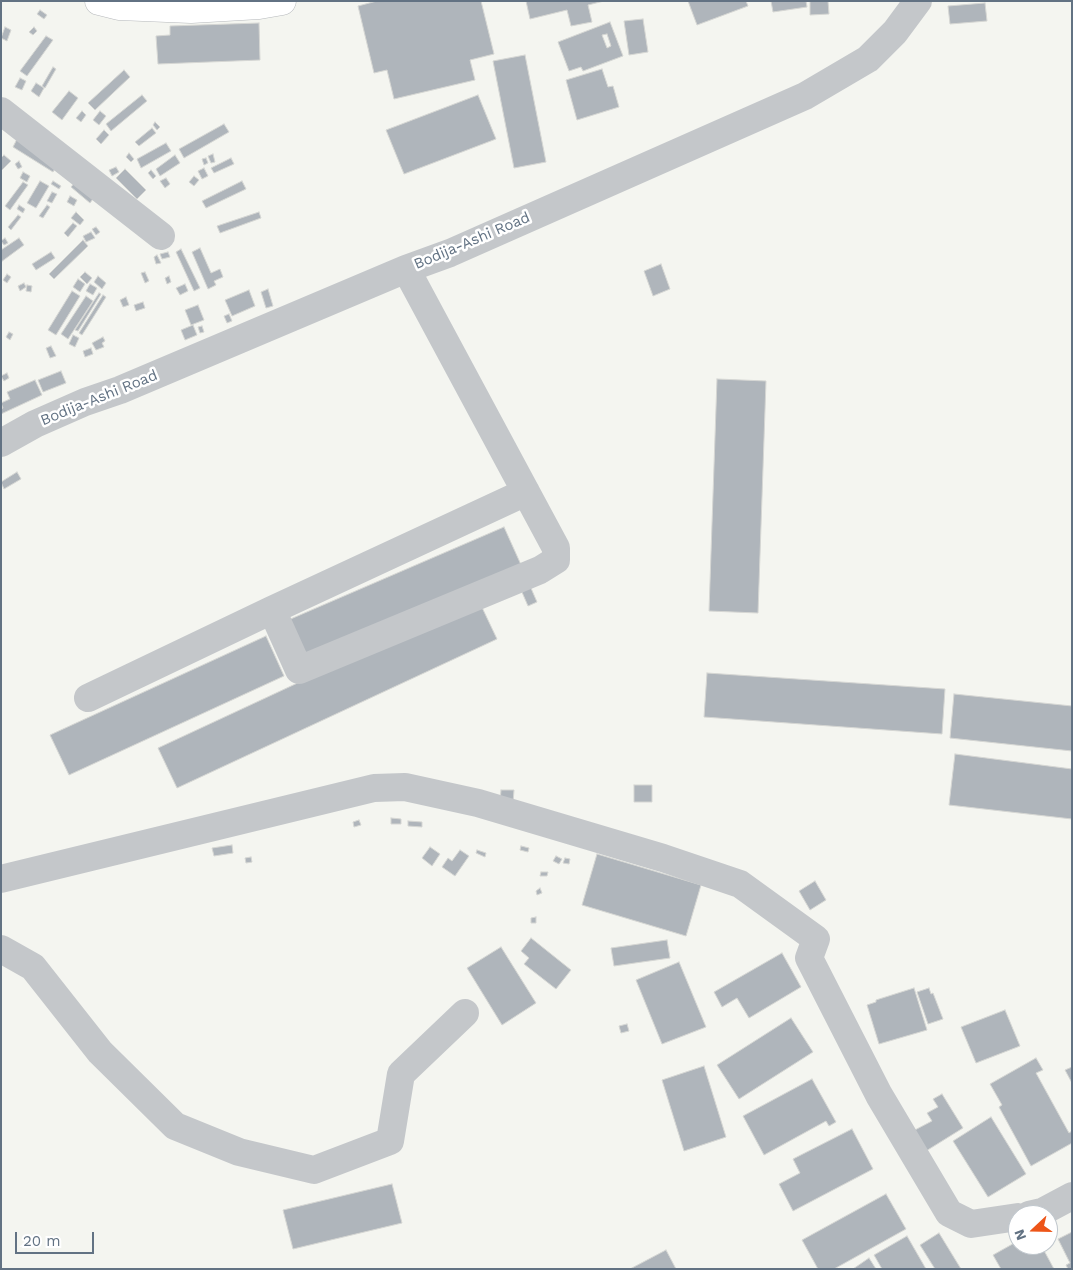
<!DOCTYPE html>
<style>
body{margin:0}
#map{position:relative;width:1073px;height:1270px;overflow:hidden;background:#f4f5f0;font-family:"Work Sans",sans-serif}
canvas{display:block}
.frame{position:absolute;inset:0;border:2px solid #627283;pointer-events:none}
.north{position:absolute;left:1008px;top:1205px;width:50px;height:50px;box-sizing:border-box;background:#fff;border:1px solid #c0c7cd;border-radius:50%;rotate:249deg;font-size:14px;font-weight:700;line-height:20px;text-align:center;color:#627283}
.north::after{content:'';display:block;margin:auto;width:18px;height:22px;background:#ed5518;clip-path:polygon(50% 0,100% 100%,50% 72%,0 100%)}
.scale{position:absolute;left:15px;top:1232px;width:79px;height:22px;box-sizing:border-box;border:2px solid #627283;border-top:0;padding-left:6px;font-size:15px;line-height:18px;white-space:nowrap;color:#627283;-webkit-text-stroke:4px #fff;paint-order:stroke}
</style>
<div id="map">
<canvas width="1073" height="1270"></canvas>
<div class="frame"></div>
<div class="north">N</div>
<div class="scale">20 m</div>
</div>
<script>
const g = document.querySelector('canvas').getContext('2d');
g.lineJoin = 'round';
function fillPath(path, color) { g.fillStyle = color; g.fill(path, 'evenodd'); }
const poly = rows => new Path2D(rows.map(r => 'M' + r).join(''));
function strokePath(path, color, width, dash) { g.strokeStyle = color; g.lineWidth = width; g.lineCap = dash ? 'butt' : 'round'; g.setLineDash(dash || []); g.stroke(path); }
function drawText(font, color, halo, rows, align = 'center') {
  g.font = font + ' "Work Sans",sans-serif'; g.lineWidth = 5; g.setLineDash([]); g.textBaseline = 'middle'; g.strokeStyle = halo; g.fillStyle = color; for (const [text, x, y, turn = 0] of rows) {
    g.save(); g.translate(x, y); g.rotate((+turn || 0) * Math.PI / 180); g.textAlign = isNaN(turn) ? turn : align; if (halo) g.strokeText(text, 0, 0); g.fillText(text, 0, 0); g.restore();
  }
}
const building = poly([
 [377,1,481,1,494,54,470,60,475,80,394,99,387,70,374,73,358,6,377,1],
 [526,1,604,1,588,5,592,22,571,26,567,10,530,19,526,1],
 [688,1,746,1,748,6,697,25,688,1],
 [771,1,806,1,807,7,773,12,771,1],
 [810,1,828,1,829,14,810,15,810,1],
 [985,3,987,21,950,24,948,6,985,3],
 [40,10,47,15,44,19,37,14,40,10],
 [643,19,648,52,629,55,624,21,643,19],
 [610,22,623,56,583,71,581,67,569,71,558,42,610,22],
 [607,34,611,46,607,48,602,35,607,34],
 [259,23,260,60,158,64,156,36,170,35,170,26,259,23],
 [5,27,11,30,7,41,1,38,5,27],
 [34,27,37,31,33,35,29,32,34,27],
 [46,36,53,40,27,76,20,71,46,36],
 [525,55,546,162,514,168,493,61,525,55],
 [53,67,56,69,45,88,42,86,53,67],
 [602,69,608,87,613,86,619,107,577,120,566,80,602,69],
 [124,70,130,77,95,110,88,103,124,70],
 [20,78,26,81,22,90,15,87,20,78],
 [36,83,44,88,39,97,31,91,36,83],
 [69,91,78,98,62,120,52,112,69,91],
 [142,95,147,101,111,131,106,124,142,95],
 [478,95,496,139,404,174,386,130,478,95],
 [82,111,86,115,81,122,76,118,82,111],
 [100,111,106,116,99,125,93,120,100,111],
 [155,122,160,127,157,130,153,125,155,122],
 [224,124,229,132,184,158,179,149,224,124],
 [152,128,156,133,139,146,135,142,152,128],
 [104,130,109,135,101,144,96,139,104,130],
 [17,139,58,164,53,172,13,147,17,139],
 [166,143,171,151,141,168,137,159,166,143],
 [129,153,134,159,131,162,126,157,129,153],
 [213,154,215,162,211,163,208,156,213,154],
 [4,155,11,161,1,171,1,158,4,155],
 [175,155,180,163,160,176,156,169,175,155],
 [206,158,208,163,204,165,202,159,206,158],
 [231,158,234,164,214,173,211,168,231,158],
 [19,161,22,167,18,169,15,164,19,161],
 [116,167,119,172,112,176,109,170,116,167],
 [204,168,208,176,202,179,198,171,204,168],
 [125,169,146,190,137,199,116,178,125,169],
 [151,170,156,176,153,179,148,173,151,170],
 [23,172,30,176,27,182,20,178,23,172],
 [194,176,199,180,194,186,189,182,194,176],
 [166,178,170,184,165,188,160,181,166,178],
 [40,181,49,186,36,208,27,203,40,181],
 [53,181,61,186,59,189,51,184,53,181],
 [76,181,95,196,90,203,71,187,76,181],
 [242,181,246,189,206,208,202,201,242,181],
 [23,182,28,185,10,210,5,206,23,182],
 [52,192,57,194,52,203,47,201,52,192],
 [70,196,77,200,74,206,67,202,70,196],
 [19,205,25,209,23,213,17,209,19,205],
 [47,205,50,207,43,218,39,216,47,205],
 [76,212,84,220,80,225,71,218,76,212],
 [259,212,261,218,220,233,217,226,259,212],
 [18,215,21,217,11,230,8,227,18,215],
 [73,223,77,226,68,237,64,233,73,223],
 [96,227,100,232,96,235,92,229,96,227],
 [91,232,95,238,86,242,83,236,91,232],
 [5,238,8,243,4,245,1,241,5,238],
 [19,238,24,245,1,262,1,250,19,238],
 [83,240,88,246,54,279,49,274,83,240],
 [200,248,211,273,220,269,223,277,214,281,216,285,208,289,192,252,200,248],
 [181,249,200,288,194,291,176,252,181,249],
 [51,252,55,258,36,270,32,264,51,252],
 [168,252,170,257,162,259,160,254,168,252],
 [157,255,161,263,156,264,154,257,157,255],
 [661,264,670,289,653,296,644,271,661,264],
 [85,272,92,278,87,284,80,277,85,272],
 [145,272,149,281,145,283,141,273,145,272],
 [7,274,11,277,7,283,3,280,7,274],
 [98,276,106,283,102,289,94,282,98,276],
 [169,276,171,282,167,284,165,278,169,276],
 [78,279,85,284,80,292,73,287,78,279],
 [24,283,26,287,20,291,18,286,24,283],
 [90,284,97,288,93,295,86,291,90,284],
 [185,284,188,291,180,295,176,288,185,284],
 [27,285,32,286,31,292,26,291,27,285],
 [268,289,273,306,266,308,261,292,268,289],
 [249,290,255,306,232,316,225,300,249,290],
 [72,291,80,296,56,335,48,330,72,291],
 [99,293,101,294,78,331,75,330,99,293],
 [103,295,106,297,82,335,79,333,103,295],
 [86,296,93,301,68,339,61,334,86,296],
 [126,297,129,305,123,307,120,300,126,297],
 [143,302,145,308,136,311,134,305,143,302],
 [198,305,204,320,191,325,185,310,198,305],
 [229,314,232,321,227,323,224,316,229,314],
 [193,325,197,335,185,340,181,330,193,325],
 [202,326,204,332,200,333,198,327,202,326],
 [9,332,13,334,10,340,6,337,9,332],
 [73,335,79,338,75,347,69,344,73,335],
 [103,337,105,341,102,343,104,347,96,350,92,343,103,337],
 [51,346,56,356,50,358,46,348,51,346],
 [91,348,93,354,85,357,83,351,91,348],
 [61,371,66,383,43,392,38,380,61,371],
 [7,373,9,378,4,381,1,376,7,373],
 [717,379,766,381,758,613,709,611,717,379],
 [35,380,42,395,1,414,1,409,3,408,1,403,10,399,7,392,35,380],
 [17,472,21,479,4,489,1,482,17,472],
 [504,527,522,567,303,662,286,621,504,527],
 [527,579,537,602,528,606,518,583,527,579],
 [478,599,497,639,177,788,158,748,478,599],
 [266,636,284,676,69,775,50,735,266,636],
 [707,673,945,689,942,734,704,717,707,673],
 [954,694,1072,706,1072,751,950,738,954,694],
 [955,754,1072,769,1072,819,949,805,955,754],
 [634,785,652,785,652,802,634,802,634,785],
 [501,790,514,790,513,803,500,802,501,790],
 [391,818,401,819,401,824,391,824,391,818],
 [359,820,361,825,354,827,353,822,359,820],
 [408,821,422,822,422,827,408,826,408,821],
 [232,845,233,853,214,856,212,848,232,845],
 [521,846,529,848,528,852,520,850,521,846],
 [430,847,440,854,432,866,422,858,430,847],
 [460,850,469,856,455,876,442,867,448,858,452,861,460,850],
 [477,850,486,853,485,857,476,853,477,850],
 [597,854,701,885,686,936,582,905,597,854],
 [556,856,562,859,559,864,553,861,556,856],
 [251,857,252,862,246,863,245,858,251,857],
 [565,858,570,859,569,864,563,863,565,858],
 [541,872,548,872,547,876,540,876,541,872],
 [815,881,826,900,810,910,799,891,815,881],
 [540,888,542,893,537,895,536,891,540,888],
 [536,917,536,923,531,923,531,918,536,917],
 [531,938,571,970,556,989,524,964,529,958,521,951,531,938],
 [667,940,670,958,614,966,611,948,667,940],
 [501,947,536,1003,502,1025,467,968,501,947],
 [782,953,801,987,749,1018,737,998,722,1007,714,992,782,953],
 [679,962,706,1027,662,1044,636,980,679,962],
 [914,988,927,1030,879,1044,867,1005,876,1002,876,1000,914,988],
 [929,988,931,994,933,993,943,1019,928,1024,917,992,929,988],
 [1005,1010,1020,1046,976,1063,961,1027,1005,1010],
 [791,1018,813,1052,739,1099,717,1065,791,1018],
 [627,1024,629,1031,621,1033,619,1026,627,1024],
 [1036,1058,1043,1070,1036,1073,1069,1133,1072,1131,1072,1143,1031,1166,999,1107,1002,1105,990,1084,1036,1058],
 [704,1066,726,1137,684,1151,662,1080,704,1066],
 [1072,1067,1072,1083,1065,1070,1072,1067],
 [812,1079,836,1122,829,1126,826,1121,764,1155,743,1116,812,1079],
 [942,1094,963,1128,926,1151,913,1131,932,1121,927,1113,938,1107,933,1099,942,1094],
 [991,1117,1026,1174,988,1197,953,1141,991,1117],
 [852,1129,873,1169,793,1211,779,1184,800,1173,793,1159,852,1129],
 [392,1184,402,1223,293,1249,283,1210,392,1184],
 [886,1194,906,1229,834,1269,818,1269,802,1240,886,1194],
 [1072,1232,1072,1269,1068,1269,1066,1265,1070,1263,1058,1239,1072,1232],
 [939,1233,961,1269,935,1269,920,1245,939,1233],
 [907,1236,926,1269,882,1269,874,1255,907,1236],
 [1018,1241,1018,1245,1041,1245,1054,1269,1001,1269,993,1255,1018,1241],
 [666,1250,676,1269,630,1269,666,1250],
 [869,1258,876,1269,853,1269,869,1258]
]);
fillPath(building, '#afb5bb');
strokePath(building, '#d5d6d3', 1);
const highway = poly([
 [99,1,119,6,191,9,259,5,282,1]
]);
strokePath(highway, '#b6b9bc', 29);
strokePath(poly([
 [1,111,161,236],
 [1,443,35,424,85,402,120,390,406,269,450,253,805,96,868,59,895,32,918,1],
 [272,610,299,670,540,570,556,560,556,548,406,269],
 [88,698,272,610,526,492],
 [1,879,374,788,405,787,478,803,663,858,740,884,816,939,809,958,879,1095,949,1213,971,1224,1018,1217],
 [1,949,33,967,100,1052,175,1126,239,1152,314,1170,390,1141,401,1074,465,1013],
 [1029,1215,1042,1212,1072,1196]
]), '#c4c7ca', 28);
strokePath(highway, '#fff', 28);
drawText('15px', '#627283', '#fff', [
 ["Bodija-Ashi Road",472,241,-23],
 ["Bodija-Ashi Road",99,398,-22]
]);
</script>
